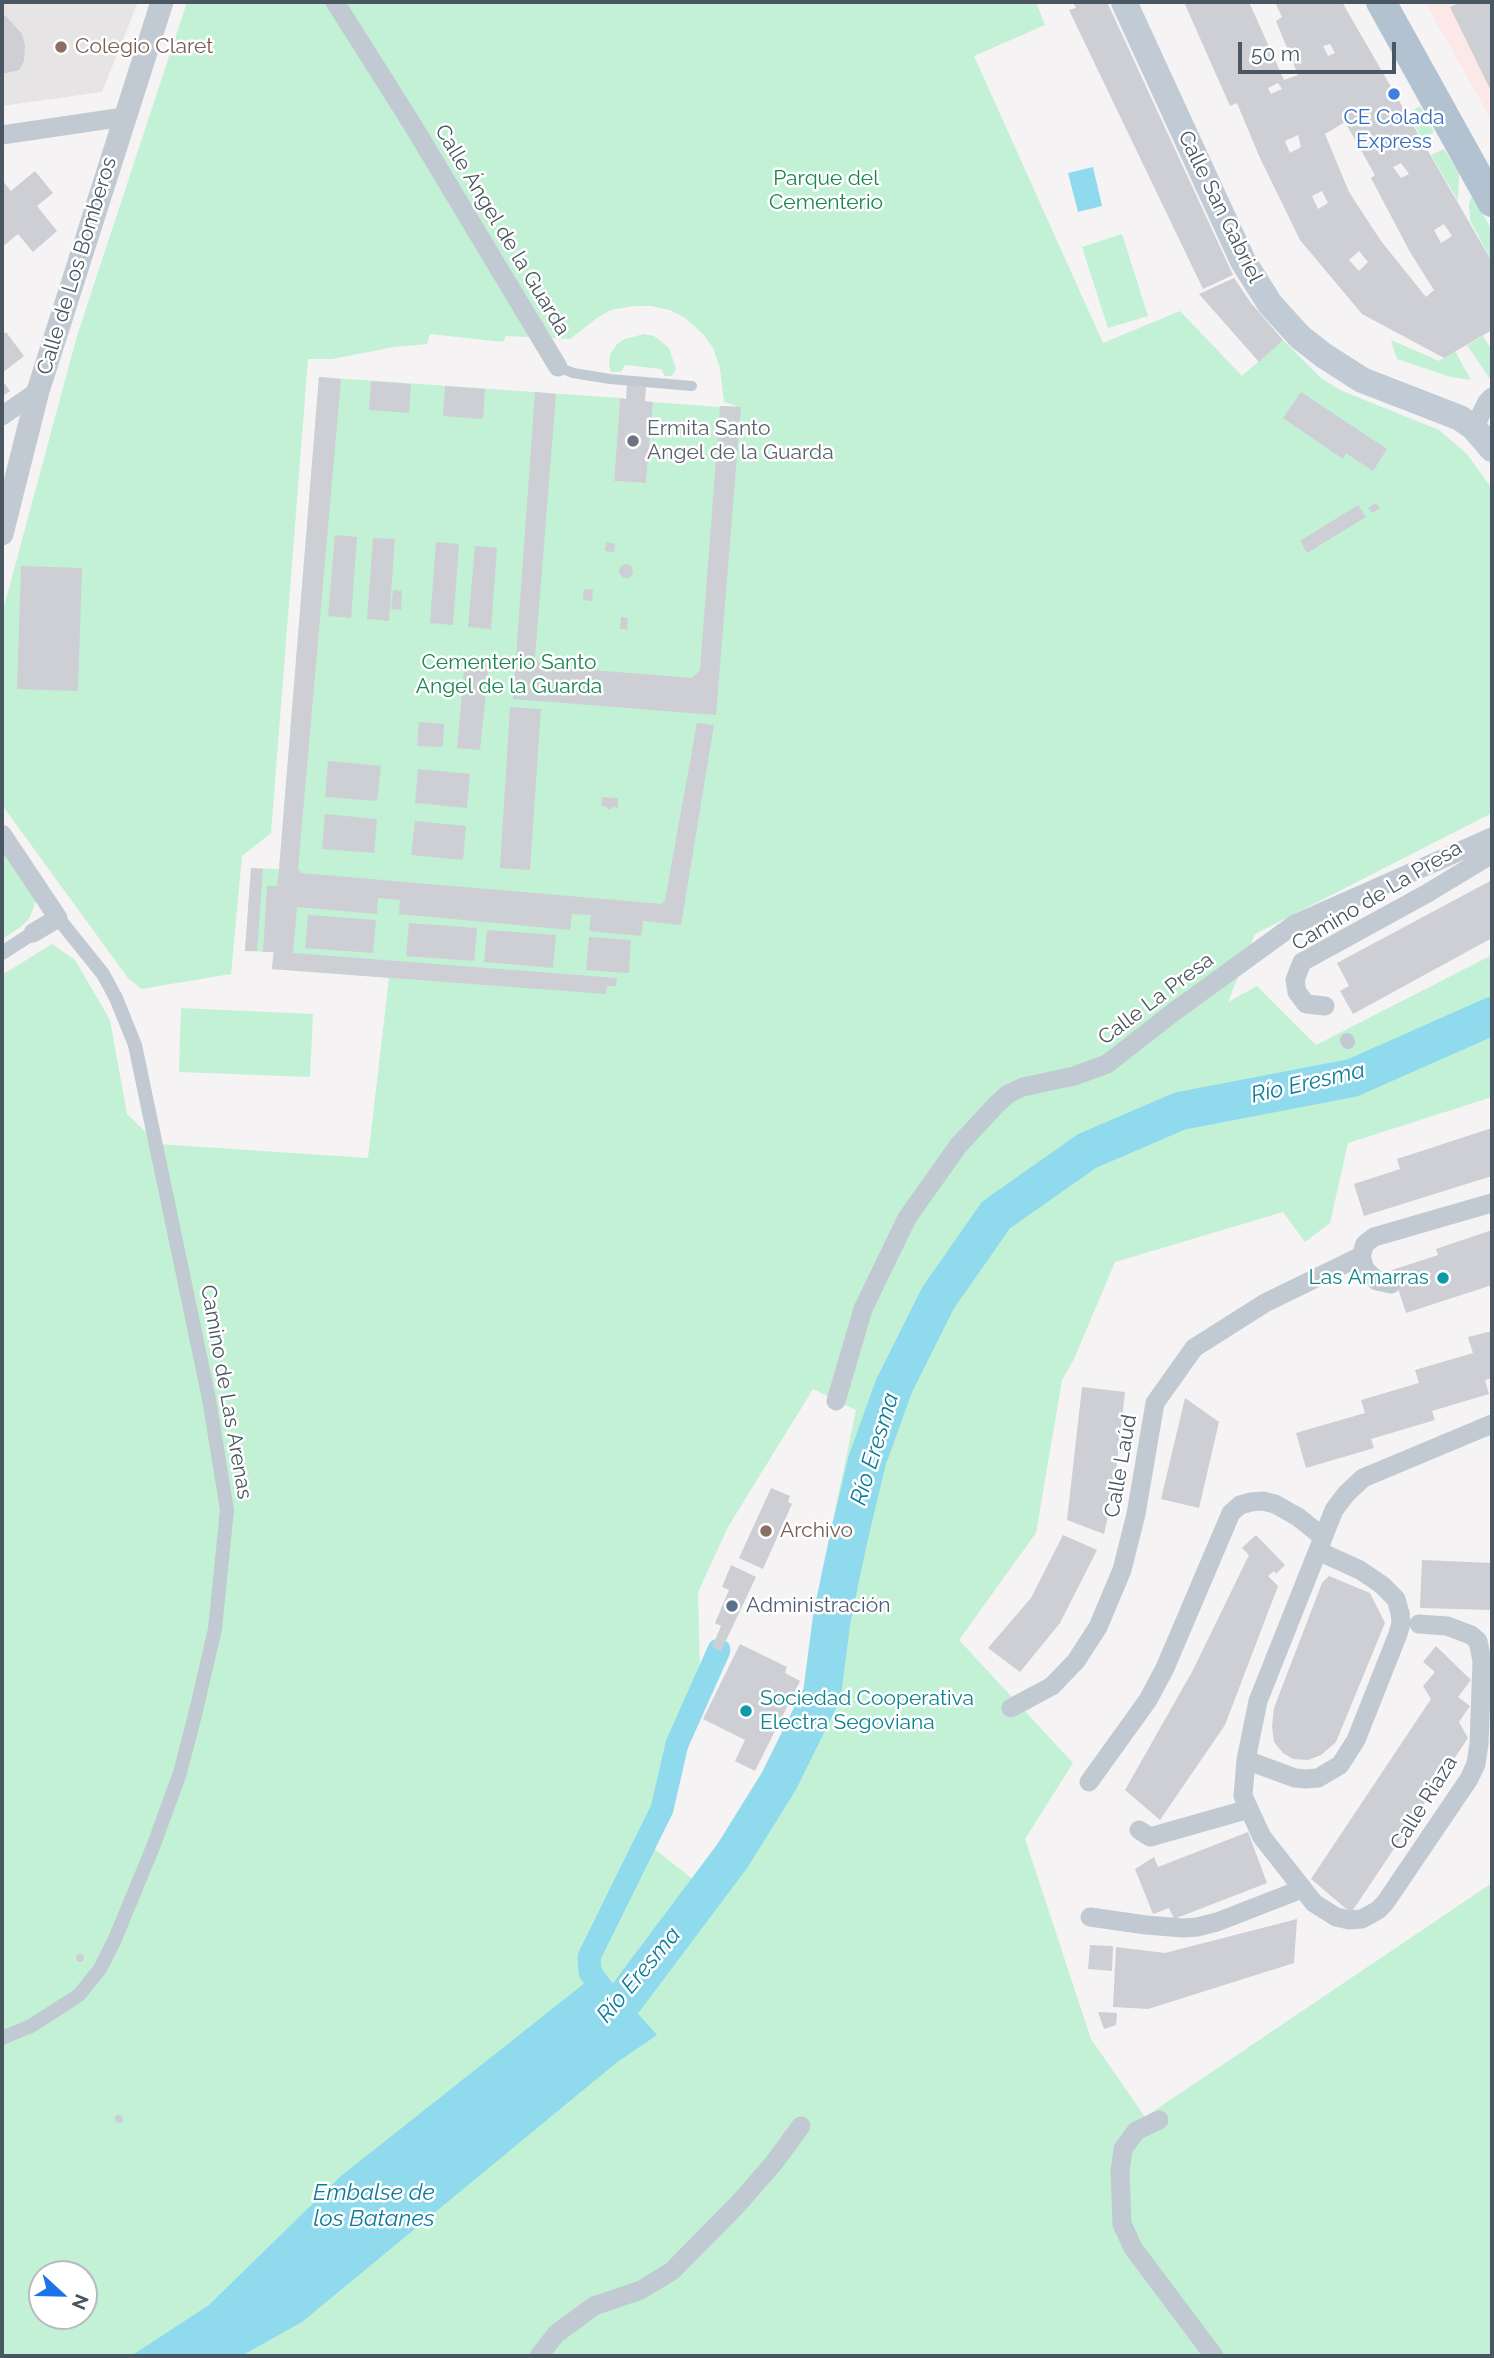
<!DOCTYPE html>
<meta charset="utf-8">
<style>
body{margin:0}
#map{position:relative;width:1494px;height:2358px;overflow:hidden;background:#f5f3f3;font-family:Raleway,sans-serif}
canvas{display:block}
.frame{position:absolute;inset:0;border:4px solid #4a5661;pointer-events:none}
.north{position:absolute;left:28px;top:2260px;width:70px;height:70px;box-sizing:border-box;background:#fff;border:2px solid #b7bbc0;border-radius:50%;rotate:112deg;font-size:19px;font-weight:700;line-height:28px;text-align:center;color:#4a5661}
.north::after{content:'';display:block;margin:auto;width:24px;height:32px;background:#1a73e8;clip-path:polygon(50% 0,100% 100%,50% 72%,0 100%)}
.scale{position:absolute;left:1238px;top:42px;width:158px;height:32px;box-sizing:border-box;border:4px solid #4a5661;border-top:0;padding-left:9px;font-size:21px;line-height:24px;white-space:nowrap;color:#4a5661;-webkit-text-stroke:5px #fff;paint-order:stroke}
</style>
<div id="map">
<canvas width="1494" height="2358"></canvas>
<div class="frame"></div>
<div class="north">N</div>
<div class="scale">50 m</div>
</div>
<script>
const g = document.querySelector('canvas').getContext('2d');
g.lineJoin = 'round';
function fillPath(path, color) { g.fillStyle = color; g.fill(path, 'evenodd'); }
const poly = rows => new Path2D(rows.map(r => 'M' + r).join(''));
function strokePath(path, color, width, dash) { g.strokeStyle = color; g.lineWidth = width; g.lineCap = dash ? 'butt' : 'round'; g.setLineDash(dash || []); g.stroke(path); }
function drawText(font, color, halo, rows, align = 'center') {
  g.font = font + ' Raleway,sans-serif'; g.lineWidth = 5; g.setLineDash([]); g.textBaseline = 'middle'; g.strokeStyle = halo; g.fillStyle = color; for (const [text, x, y, turn = 0] of rows) {
    g.save(); g.translate(x, y); g.rotate((+turn || 0) * Math.PI / 180); g.textAlign = isNaN(turn) ? turn : align; if (halo) g.strokeText(text, 0, 0); g.fillText(text, 0, 0); g.restore();
  }
}
fillPath(poly([
 [2,2,138,2,102,92,2,106]
]), '#e6e4e5');
fillPath(poly([
 [1425,2,1492,2,1492,121]
]), '#fce8e6');
fillPath(poly([
 [187,2,1036,2,1045,25,974,56,1103,343,1180,311,1242,376,1283,340,1321,378,1340,390,1439,430,1467,454,1492,489,1492,813,1255,934,1228,1002,1257,986,1316,1045,1492,955,1492,1097,1348,1143,1330,1223,1305,1242,1283,1212,1115,1262,1074,1359,1062,1380,1036,1533,959,1640,1073,1763,1025,1839,1091,2039,1145,2117,1492,1883,1492,2356,2,2356,2,975,52,944,75,960,110,1020,127,1114,158,1144,368,1158,389,978,272,969,273,952,245,951,251,868,279,869,319,377,620,398,614,481,646,483,653,402,719,407,737,406,724,402,720,368,713,348,703,334,685,318,670,310,651,306,633,306,611,310,597,318,570,339,506,336,503,342,430,334,427,344,394,347,332,359,308,359,271,833,242,856,231,974,141,989,128,978,2,805,2,614,77,336],
 [813,1389,856,1410,830,1534,823,1588,808,1668,814,1672,803,1693,792,1733,781,1759,749,1817,723,1858,701,1886,651,1846,670,1808,678,1756,700,1674,698,1592,728,1527],
 [42,2274,84,2274,84,2316,42,2316],
 [1420,106,1434,132,1422,139,1408,113],
 [1444,149,1459,173,1458,201,1431,155],
 [1472,196,1492,230,1492,262,1470,220,1469,204],
 [1122,234,1148,316,1108,328,1082,247],
 [644,334,654,336,669,348,676,369,672,376,665,376,661,369,625,365,621,372,611,372,609,364,610,355,617,344,625,339],
 [1483,336,1492,351,1492,382,1467,345],
 [1391,340,1439,361,1455,351,1471,380,1451,377,1397,359],
 [2,846,36,901,30,917,22,926,2,939],
 [181,1008,313,1014,310,1077,179,1072]
]), '#c3f1d5');
fillPath(poly([
 [1093,167,1102,206,1078,212,1068,173],
 [600,1971,657,2035,616,2063,302,2322,241,2356,131,2356,209,2305,341,2176]
]), '#90daee');
strokePath(poly([
 [612,2002,590,1972,589,1957,662,1809,677,1744,719,1650]
]), '#90daee', 23);
strokePath(poly([
 [587,2036,625,1999,733,1855,779,1781,822,1694,832,1617,848,1541,867,1461,894,1386,938,1298,996,1215,1087,1151,1180,1111,1352,1078,1492,1016]
]), '#90daee', 38);
fillPath(poly([
 [1073,2,1107,2,1233,275,1203,289,1069,10,1076,8],
 [1184,2,1249,2,1284,80,1298,75,1276,21,1282,17,1275,2,1342,2,1492,262,1492,330,1444,358,1362,314,1300,240,1260,158,1237,103,1230,106],
 [1330,44,1335,53,1328,56,1323,46],
 [1278,83,1282,89,1271,94,1268,88],
 [1345,122,1375,175,1371,178,1410,252,1434,290,1426,297,1381,241,1349,192,1325,134],
 [1298,135,1301,147,1290,153,1285,141],
 [1401,163,1409,174,1401,178,1393,167],
 [1322,191,1328,203,1318,209,1312,196],
 [1444,224,1452,236,1441,243,1434,230],
 [1359,251,1368,262,1359,271,1349,260],
 [1461,2,1492,2,1492,93,1450,7],
 [5,15,22,34,25,46,24,61,19,70,2,74,2,16],
 [35,171,53,193,37,206,57,231,33,252,18,234,2,247,2,180,11,191],
 [1234,278,1251,303,1283,340,1259,362,1199,294],
 [6,332,24,356,2,373,2,335],
 [319,377,341,379,298,869,301,873,662,904,665,900,697,723,714,725,681,925,643,921,641,936,589,931,591,915,572,914,570,930,399,914,400,900,378,898,377,914,297,907,293,953,617,978,616,986,607,986,606,994,272,969,274,952,263,952,267,886,277,886,279,870],
 [2,380,10,391,2,396],
 [371,381,411,384,409,413,369,410],
 [627,385,646,387,645,401,653,402,646,483,614,481,620,398,626,399],
 [445,386,485,389,483,419,443,416],
 [535,392,556,394,535,657,542,666,692,678,700,670,720,407,720,406,741,407,716,715,513,699],
 [1301,392,1387,449,1373,471,1346,453,1343,459,1283,418],
 [1376,503,1380,508,1372,513,1368,508],
 [1358,505,1366,517,1307,553,1300,541],
 [335,535,357,537,351,618,328,616],
 [373,538,395,539,389,621,367,619],
 [436,542,459,544,453,625,430,623],
 [606,542,615,544,614,552,605,551],
 [475,546,497,548,491,629,468,627],
 '619 571a7 7 0 1 1 14 0a7 7 0 1 1-14 0Z',
 [21,566,82,568,78,691,17,689],
 [584,589,593,590,592,601,583,600],
 [393,590,402,591,401,610,391,609],
 [621,617,628,618,627,629,620,629],
 [465,660,489,662,480,750,457,748],
 [510,707,541,709,530,870,500,868],
 [419,722,444,724,443,747,417,746],
 [328,761,381,766,377,801,325,797],
 [418,769,470,774,467,808,415,803],
 [602,797,618,798,618,808,613,807,609,810,605,806,601,806],
 [325,814,377,819,374,853,322,849],
 [415,821,466,826,463,860,411,855],
 [251,868,263,869,257,951,245,951],
 [1492,880,1492,938,1353,1014,1340,991,1349,986,1337,963],
 [308,915,376,920,373,953,305,948],
 [409,923,477,928,474,961,406,956],
 [487,930,556,935,553,968,484,962],
 [589,937,631,940,629,973,586,970],
 [1492,1128,1492,1176,1364,1216,1354,1184,1400,1169,1397,1159],
 [1492,1230,1492,1285,1406,1313,1392,1270,1438,1255,1436,1249],
 [1492,1331,1492,1378,1485,1380,1489,1394,1432,1411,1435,1420,1371,1439,1374,1448,1306,1468,1296,1433,1365,1413,1361,1400,1419,1383,1415,1370,1473,1353,1468,1337],
 [1082,1387,1125,1392,1114,1488,1104,1534,1067,1520],
 [1185,1398,1219,1422,1199,1508,1161,1499],
 [771,1488,790,1496,788,1502,792,1504,763,1569,739,1558],
 [1063,1535,1097,1550,1060,1623,1020,1672,988,1648,1031,1598],
 [1256,1535,1285,1565,1276,1574,1274,1571,1268,1576,1278,1586,1225,1725,1160,1820,1125,1790,1193,1670,1249,1555,1242,1548],
 [1422,1560,1492,1563,1492,1610,1420,1608],
 [731,1565,756,1577,721,1651,712,1647,721,1626,715,1623,729,1590,722,1587],
 [1329,1576,1370,1593,1385,1623,1336,1742,1321,1755,1308,1760,1293,1759,1283,1753,1274,1742,1272,1726,1274,1708,1322,1583],
 [740,1644,787,1667,785,1673,800,1681,755,1771,735,1761,745,1740,703,1719],
 [1436,1646,1471,1680,1458,1697,1470,1706,1459,1722,1468,1738,1351,1913,1311,1879,1431,1699,1423,1686,1435,1672,1423,1662],
 [1248,1832,1267,1883,1174,1919,1169,1908,1153,1914,1135,1869,1154,1857,1158,1867],
 [1297,1919,1294,1963,1148,2009,1113,2007,1116,1947,1165,1953],
 [1090,1945,1113,1946,1112,1971,1088,1969],
 '76 1958a4 4 0 1 1 8 0a4 4 0 1 1-8 0Z',
 [1098,2012,1117,2013,1116,2025,1104,2029],
 '115 2119a4 4 0 1 1 8 0a4 4 0 1 1-8 0Z'
]), '#cdcfd5');
strokePath(poly([
 [558,367,573,373,610,379,692,386]
]), '#c1cad2', 10);
strokePath(poly([
 [2,953,33,933],
 [1347,1040,1348,1042],
 [2,2038,31,2026,79,1995,100,1969,115,1939,153,1847,180,1773,196,1711,215,1629,227,1510,209,1399,135,1045,116,998,103,974,58,918]
]), '#c1cad2', 14);
strokePath(poly([
 [335,2,412,124,558,367],
 [2,135,124,117],
 [2,416,38,391],
 [1474,428,1487,402,1492,397],
 [2,834,58,918,33,933],
 [1325,1006,1306,1004,1297,992,1295,980,1302,962,1426,894,1492,854],
 [1391,1284,1377,1281,1365,1269,1361,1256,1365,1244,1370,1240,1374,1237,1492,1203],
 [836,1401,863,1309,907,1218,958,1146,996,1105,1008,1094,1023,1087,1074,1076,1107,1064,1175,1011,1295,924,1492,837],
 [1419,1624,1447,1626,1471,1635,1478,1641,1482,1661,1479,1744,1476,1764,1469,1779,1385,1903,1378,1910,1362,1919,1349,1920,1336,1917,1314,1903,1262,1837,1243,1796,1246,1760,1258,1701,1334,1510,1346,1494,1363,1478,1492,1424],
 [1011,1708,1052,1686,1076,1661,1098,1627,1122,1570,1136,1514,1155,1403,1194,1348,1265,1303,1361,1256],
 [1246,1760,1295,1778,1306,1779,1318,1778,1340,1765,1356,1740,1398,1634,1401,1623,1400,1613,1396,1599,1382,1585,1360,1570,1318,1551],
 [1089,1782,1148,1700,1165,1668,1231,1513,1240,1505,1251,1502,1263,1501,1275,1504,1298,1517,1323,1537],
 [1139,1830,1150,1837,1249,1809],
 [1090,1917,1146,1925,1183,1928,1197,1927,1217,1922,1302,1889],
 [1159,2120,1136,2131,1123,2149,1120,2171,1122,2224,1133,2248,1214,2356],
 [539,2356,556,2334,594,2306,641,2290,672,2271,738,2204,773,2164,801,2126]
]), '#c1cad2', 19);
strokePath(poly([
 [2,534,38,391,162,2]
]), '#c1cad2', 23);
strokePath(poly([
 [1124,2,1243,261,1270,304,1300,337,1323,355,1362,380,1460,418,1474,428,1492,449]
]), '#c1cbd6', 26);
strokePath(poly([
 [1381,2,1492,202]
]), '#b3c2d1', 30);
for (const [x, y, r, color] of [
 [61,47,7,"#8d6e63"],
 [1394,94,7,"#3f7fe0"],
 [633,441,7,"#6b7280"],
 [1443,1278,7,"#0f9aa8"],
 [766,1531,7,"#8d6e63"],
 [732,1606,7,"#5c6f8a"],
 [746,1711,7,"#0f9aa8"]
]) { const dot = new Path2D(); dot.arc(x, y, r, 0, 2 * Math.PI); g.fillStyle = color; g.fill(dot); strokePath(dot, '#fff', 2.5); }
drawText('21px', '#785e54', '#fff', [
 ["Colegio Claret",75,47],
 ["Archivo",780,1531]
], 'left');
drawText('21px', '#366cbe', '#fff', [
 ["CE Colada",1394,118],
 ["Express",1394,142]
]);
drawText('21px', '#17864f', '#fff', [
 ["Parque del",826,179],
 ["Cementerio",826,203],
 ["Cementerio Santo",509,663],
 ["Angel de la Guarda",509,687]
]);
drawText('21px', '#4a5661', '#fff', [
 ["Calle San Gabriel",1220,207,64],
 ["Calle Ángel de la Guarda",502,230,59],
 ["Calle de Los Bomberos",77,266,-73],
 ["Camino de La Presa",1377,896,-31],
 ["Calle La Presa",1156,999,-37],
 ["Camino de Las Arenas",226,1392,80],
 ["Calle Laúd",1121,1466,-80],
 ["Calle Riaza",1424,1803,-58]
]);
drawText('21px', '#5b616d', '#fff', [
 ["Ermita Santo",647,429],
 ["Angel de la Guarda",647,453]
], 'left');
drawText('21px', '#0d838f', '#fff', [
 ["Las Amarras",1429,1278],
 ["Sociedad Cooperativa",760,1699,"left"],
 ["Electra Segoviana",760,1723,"left"]
], 'right');
drawText('21px', '#4e5e75', '#fff', [
 ["Administración",746,1606]
], 'left');
drawText('italic 23px', '#0c7c9b', '#fff', [
 ["Río Eresma",1308,1083,-13],
 ["Río Eresma",875,1449,-73],
 ["Río Eresma",639,1975,-50],
 ["Embalse de",374,2193],
 ["los Batanes",374,2219]
]);
</script>
